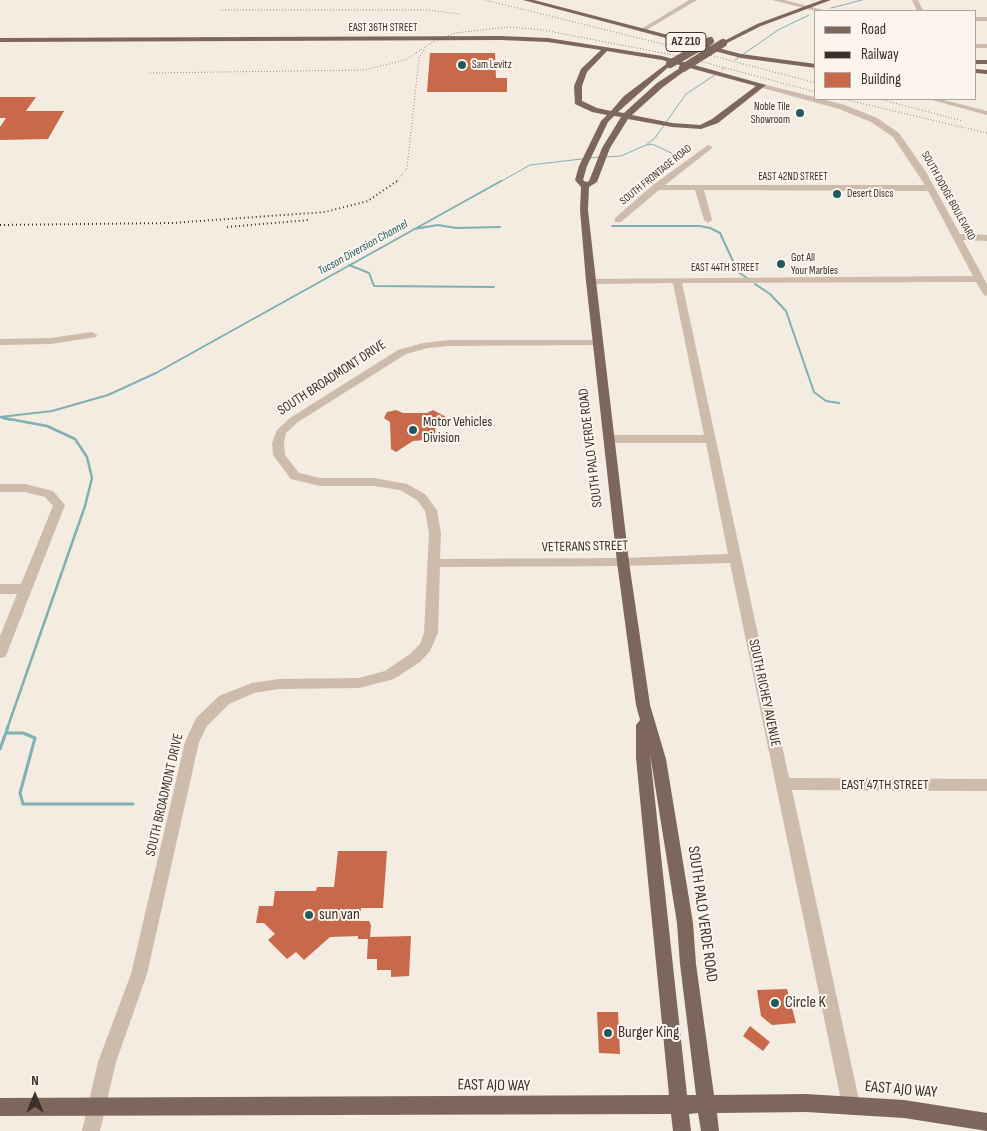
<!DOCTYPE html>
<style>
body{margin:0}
#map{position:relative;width:987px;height:1131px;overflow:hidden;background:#f4ebe1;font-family:"Sofia Sans Condensed",sans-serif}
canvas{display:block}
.legend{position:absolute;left:814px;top:10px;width:162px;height:90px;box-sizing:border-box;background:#fbf5ee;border:1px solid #aea6a0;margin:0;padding:6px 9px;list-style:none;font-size:15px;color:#3b302b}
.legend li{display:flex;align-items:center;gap:10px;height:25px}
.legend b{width:25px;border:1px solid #aea6a0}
.north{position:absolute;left:10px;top:1071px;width:50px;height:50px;-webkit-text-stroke:4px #fbf5ee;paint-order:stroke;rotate:0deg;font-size:14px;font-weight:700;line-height:20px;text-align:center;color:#3b302b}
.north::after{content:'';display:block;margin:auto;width:18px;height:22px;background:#3b302b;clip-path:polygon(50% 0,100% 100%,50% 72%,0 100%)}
</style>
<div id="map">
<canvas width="987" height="1131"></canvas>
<ul class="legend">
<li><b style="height:6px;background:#7d675c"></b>Road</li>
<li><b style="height:6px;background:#3b302b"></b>Railway</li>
<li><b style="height:14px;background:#c8694b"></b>Building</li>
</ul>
<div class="north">N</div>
</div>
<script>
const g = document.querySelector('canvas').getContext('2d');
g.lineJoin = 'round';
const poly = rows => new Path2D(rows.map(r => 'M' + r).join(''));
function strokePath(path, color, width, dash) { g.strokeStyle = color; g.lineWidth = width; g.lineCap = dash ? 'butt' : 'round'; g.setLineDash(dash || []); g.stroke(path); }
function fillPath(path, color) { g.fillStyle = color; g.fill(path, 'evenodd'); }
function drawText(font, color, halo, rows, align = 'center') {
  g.font = font + ' "Sofia Sans Condensed",sans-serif'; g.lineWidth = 4; g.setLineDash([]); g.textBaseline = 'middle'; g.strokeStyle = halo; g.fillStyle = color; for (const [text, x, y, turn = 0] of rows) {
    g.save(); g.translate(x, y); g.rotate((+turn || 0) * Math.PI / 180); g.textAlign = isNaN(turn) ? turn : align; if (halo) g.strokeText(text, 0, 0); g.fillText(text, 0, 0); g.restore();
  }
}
strokePath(poly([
 [831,8,862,0],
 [735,60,778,30,809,15],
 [722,70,724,68],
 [647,145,652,144,682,158],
 [605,157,621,156,646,145,655,138,686,94,715,75],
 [498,183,530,165,599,157]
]), '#7fb0b2', 1);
strokePath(poly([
 [612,226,700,226,710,228,720,233,738,272,747,278],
 [414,229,438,225,456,228,500,227],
 [349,265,369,273,374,286,494,287],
 [755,284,770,294,786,311,814,392,826,401,839,403],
 [0,417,52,411,108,395,156,373,501,181],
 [2,418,11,420]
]), '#7fb0b2', 2);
strokePath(poly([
 [4,418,47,426,75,439,87,457,92,478,85,506,7,729]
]), '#7fb0b2', 2.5);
strokePath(poly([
 [6,733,23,733,35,738,20,793,23,804,133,804],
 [0,749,8,727]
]), '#7fb0b2', 3);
fillPath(poly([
 [430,53,495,53,496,78,507,78,507,92,427,92],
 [0,97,36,97,26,111,64,111,48,139,0,140,0,127,6,118,0,118],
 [396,410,403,413,427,413,433,410,446,417,435,425,436,439,413,441,396,452,391,449,390,422,384,418,387,412],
 [338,851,387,851,383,908,361,908,360,921,369,921,371,925,370,937,411,936,409,976,391,977,391,970,377,970,377,959,367,959,368,939,358,939,358,936,330,937,304,960,296,952,287,959,268,940,275,934,264,923,256,923,259,906,273,906,275,891,316,891,317,887,334,887],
 [787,989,796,1023,772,1025,761,1016,757,990],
 [597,1012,618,1012,620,1054,599,1053],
 [750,1026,770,1042,763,1051,743,1036]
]), '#c8694b');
fillPath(poly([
 [689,0,697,0,643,32,638,31,689,0],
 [772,0,784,0,827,11,816,11,772,0],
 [912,0,918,0,923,11,917,11,912,0],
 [976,17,987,17,987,21,976,21,976,17],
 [976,44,987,44,987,48,976,48,976,44],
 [759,83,845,105,877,118,899,133,926,172,960,234,987,235,987,241,963,240,987,284,987,296,984,295,976,282,682,283,789,778,987,779,987,791,792,790,860,1105,857,1111,851,1114,845,1111,842,1105,730,563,623,566,440,567,438,633,430,651,420,662,394,679,359,688,279,689,254,693,229,704,207,726,199,742,147,974,116,1062,100,1131,82,1131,98,1062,131,974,185,742,196,718,219,696,252,683,279,679,359,678,385,671,410,654,420,644,424,633,429,533,425,511,417,500,400,490,374,486,320,486,291,479,273,455,272,443,277,430,290,418,398,350,423,343,449,340,602,340,602,344,598,345,449,346,428,348,406,354,298,422,286,433,284,443,285,455,299,473,320,478,374,478,407,484,425,494,437,510,441,533,440,559,623,558,728,554,706,443,609,443,603,439,609,435,704,435,673,283,591,284,586,281,588,279,973,276,928,191,704,190,712,220,708,223,704,220,695,190,659,190,621,222,615,222,615,218,653,185,708,145,712,147,711,149,665,185,925,185,893,137,871,122,839,109,759,87,759,83],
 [928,99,940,99,987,111,987,115,928,99],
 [92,332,97,335,96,337,51,344,0,345,0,339,51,338,92,332],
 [0,484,25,484,53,491,65,505,7,653,5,657,0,658,0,636,17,594,0,594,0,584,21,584,53,506,45,497,25,492,0,492,0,484]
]), '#cdbbac');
fillPath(poly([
 [523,0,534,0,741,54,816,64,816,68,741,58,523,0],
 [822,0,831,0,761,26,725,44,720,43,757,24,822,0],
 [501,36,548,38,662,56,766,85,718,123,701,129,672,127,628,119,610,148,597,182,589,187,588,210,596,281,629,562,650,705,666,759,693,923,696,964,714,1095,806,1094,904,1100,987,1113,987,1131,904,1118,806,1112,717,1113,719,1131,701,1131,698,1113,689,1114,691,1131,673,1131,671,1114,0,1116,0,1098,669,1095,636,758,636,725,640,720,636,705,617,562,586,281,580,210,581,187,575,180,579,166,601,121,607,115,592,112,575,104,574,86,581,69,601,50,548,42,501,40,0,42,0,38,501,36],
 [607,51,662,60,669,62,624,96,611,111,597,108,582,101,582,86,587,72,607,51],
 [673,63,683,66,657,83,624,113,618,112,673,63],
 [686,67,756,86,712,119,700,125,672,123,632,115,663,87,686,70,686,67],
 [614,116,621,117,602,148,589,181,586,182,583,180,587,166,608,122,614,116],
 [650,754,677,923,680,964,696,1095,687,1095,650,754],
 [976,60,987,60,987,64,976,64,976,60],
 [976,69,987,70,987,74,976,73,976,69]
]), '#7d675c');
strokePath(poly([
 [485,0,699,53],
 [222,10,427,10,460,14],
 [694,51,816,83],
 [150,73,365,70,405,60,433,42,455,33,509,27,543,30,684,57,816,92],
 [843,99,987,133],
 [879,99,963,121],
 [396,183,407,168,419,58,424,50]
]), '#3b302b', 1, [0.5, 2.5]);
strokePath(poly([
 [0,225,172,223,325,212,368,201,397,181],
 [227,227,309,220]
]), '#3b302b', 2, [1, 3]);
strokePath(poly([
 [670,64,710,41],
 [683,68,723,43]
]), '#7d675c', 8);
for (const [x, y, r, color] of [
 [462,65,5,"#1f5a5e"],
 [800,113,5,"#1f5a5e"],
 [837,194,5,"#1f5a5e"],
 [781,264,5,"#1f5a5e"],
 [413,430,5,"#1f5a5e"],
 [309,915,5,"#1f5a5e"],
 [775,1003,5,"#1f5a5e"],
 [608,1033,5,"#1f5a5e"]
]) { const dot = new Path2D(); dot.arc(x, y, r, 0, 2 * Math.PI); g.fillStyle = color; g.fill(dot); strokePath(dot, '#fbf5ee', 2); }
drawText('11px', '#3b302b', '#fbf5ee', [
 ["EAST 36TH STREET",383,28],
 ["SOUTH FRONTAGE ROAD",656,175,-39],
 ["EAST 42ND STREET",793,177],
 ["SOUTH DODGE BOULEVARD",948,196,61],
 ["EAST 44TH STREET",725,268]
]);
drawText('11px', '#3b302b', '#fbf5ee', [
 ["Sam Levitz",472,65],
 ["Noble Tile",790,107,"right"],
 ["Showroom",790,120,"right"],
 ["Desert Discs",847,194],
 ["Got All",791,258],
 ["Your Marbles",791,271]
], 'left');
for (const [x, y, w] of [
 [686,42,40]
]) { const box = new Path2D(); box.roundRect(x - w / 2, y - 9.5, w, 19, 4); g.fillStyle = '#fbf5ee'; g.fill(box); strokePath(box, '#3b302b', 1); }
drawText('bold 12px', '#3b302b', null, [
 ["AZ 210",686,42]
]);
drawText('italic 12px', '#1f5a5e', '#fbf5ee', [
 ["Tucson Diversion Channel",363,248,-29]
]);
drawText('14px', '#3b302b', '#fbf5ee', [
 ["SOUTH BROADMONT DRIVE",332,378,-33],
 ["SOUTH PALO VERDE ROAD",591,448,-97],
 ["VETERANS STREET",585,547,-1],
 ["SOUTH RICHEY AVENUE",764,693,78],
 ["EAST 47TH STREET",885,785],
 ["SOUTH BROADMONT DRIVE",165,795,-77]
]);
drawText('14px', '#3b302b', '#fbf5ee', [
 ["Motor Vehicles",423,422],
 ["Division",423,438]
], 'left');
drawText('16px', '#3b302b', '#fbf5ee', [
 ["SOUTH PALO VERDE ROAD",702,914,82],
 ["EAST AJO WAY",494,1086,1],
 ["EAST AJO WAY",901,1090,5]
]);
drawText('16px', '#3b302b', '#fbf5ee', [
 ["sun van",319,915],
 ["Circle K",785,1003],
 ["Burger King",618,1033]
], 'left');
</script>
